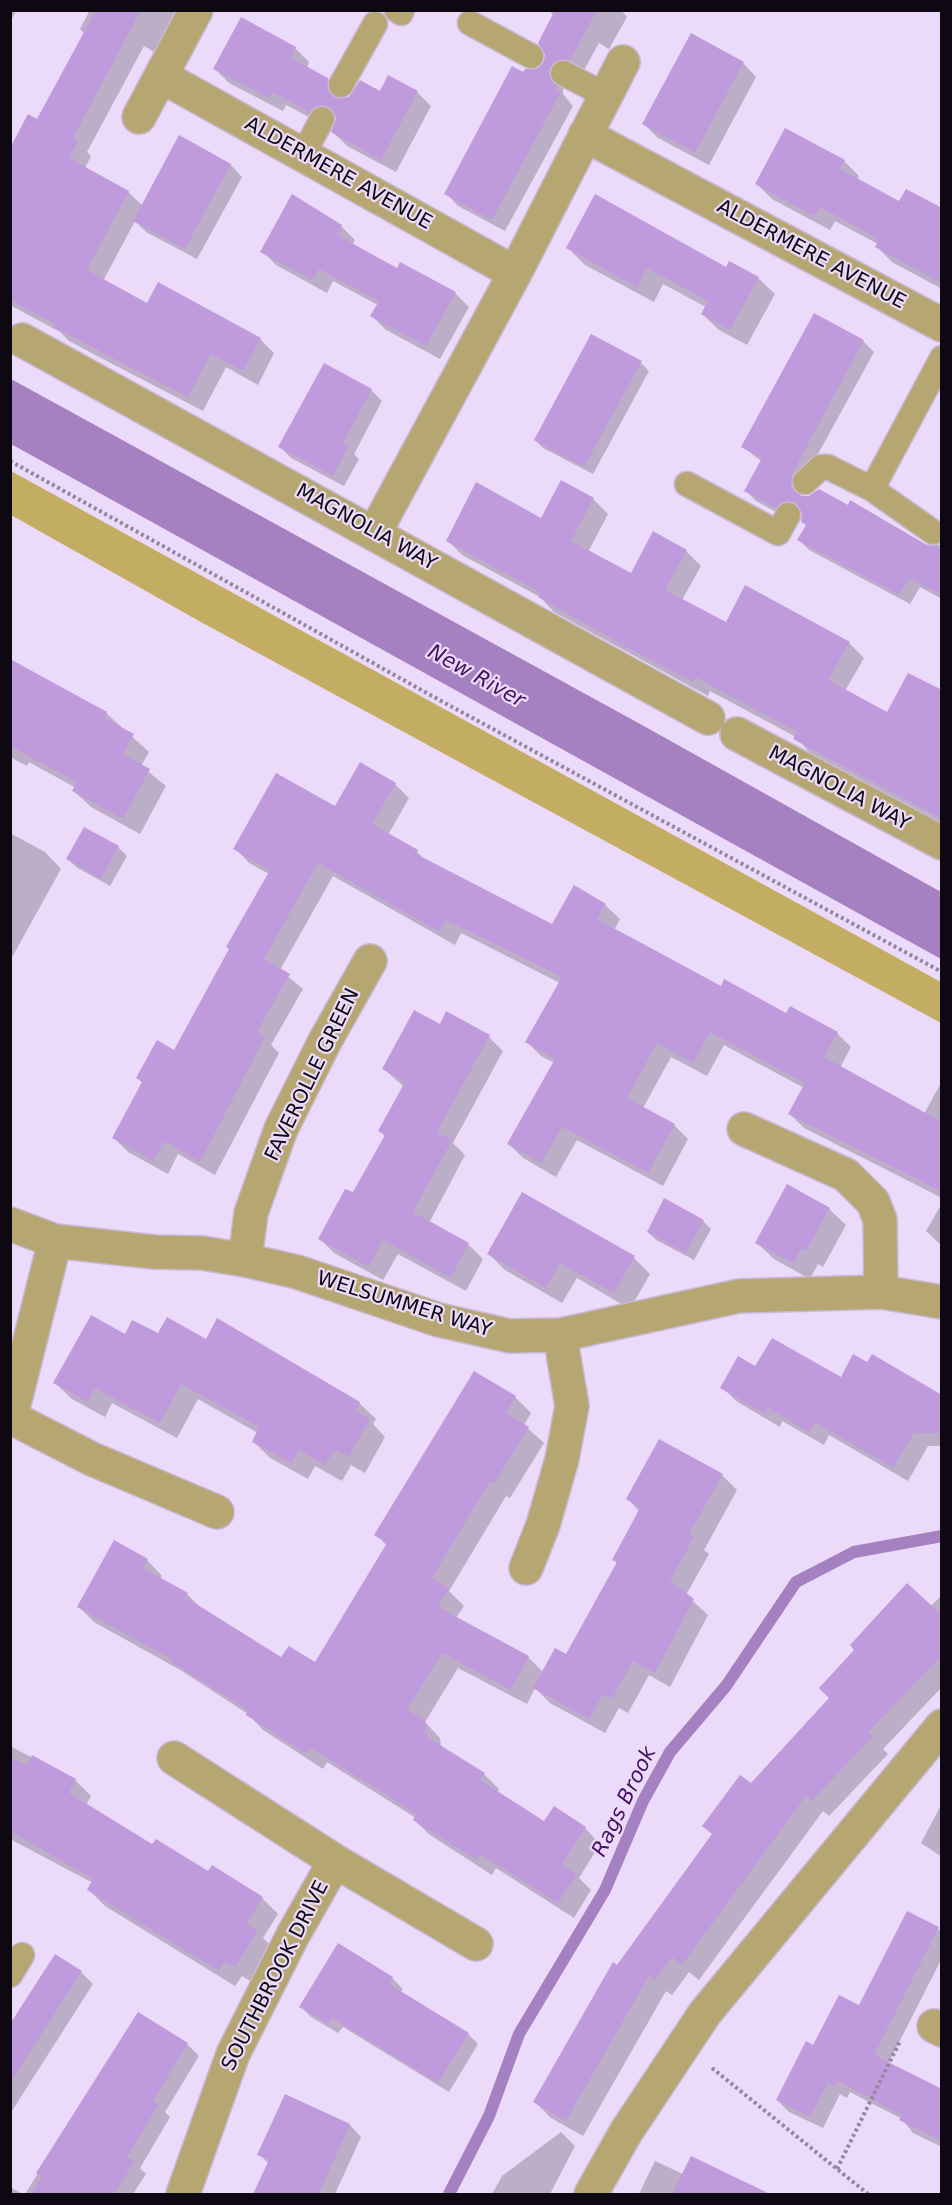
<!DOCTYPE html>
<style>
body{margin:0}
#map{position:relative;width:952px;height:2205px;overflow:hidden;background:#ebdaf9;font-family:"DejaVu Sans",sans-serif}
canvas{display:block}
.frame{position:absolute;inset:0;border:12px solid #0e0813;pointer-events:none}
</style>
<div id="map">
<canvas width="952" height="2205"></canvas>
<div class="frame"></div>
</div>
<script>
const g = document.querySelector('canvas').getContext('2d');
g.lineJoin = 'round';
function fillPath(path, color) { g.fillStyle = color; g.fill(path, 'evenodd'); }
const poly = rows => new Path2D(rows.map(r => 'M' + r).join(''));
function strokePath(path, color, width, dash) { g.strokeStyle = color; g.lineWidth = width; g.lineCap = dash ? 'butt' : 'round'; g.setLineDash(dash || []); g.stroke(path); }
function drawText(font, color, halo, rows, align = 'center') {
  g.font = font + ' "DejaVu Sans",sans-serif'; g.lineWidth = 4.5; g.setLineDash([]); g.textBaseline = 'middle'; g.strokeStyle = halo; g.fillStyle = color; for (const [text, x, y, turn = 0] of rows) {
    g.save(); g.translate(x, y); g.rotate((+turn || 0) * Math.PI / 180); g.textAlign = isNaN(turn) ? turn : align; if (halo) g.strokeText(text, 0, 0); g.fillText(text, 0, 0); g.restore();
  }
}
fillPath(poly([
 [11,471,941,982,941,1023,199,621,11,515]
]), '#c3ad62');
fillPath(poly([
 [11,379,642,725,941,892,941,959,11,444]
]), '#a681c1');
fillPath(poly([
 [10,10,17,10,10,22],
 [90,10,176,10,154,52,144,46,87,152,91,156,85,168,128,192,143,206,179,138,231,165,242,177,197,259,146,232,135,221,103,281,147,305,260,339,274,353,258,385,226,367,203,411,101,358,69,341,60,332,10,305,10,165,38,121,85,34,80,29],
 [548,10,621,10,627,17,609,49,599,43,583,72,563,79,563,94,573,106,505,231,458,206,446,193,524,74,539,70,545,64,554,16],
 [242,19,295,48,309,62,307,68,328,79,342,94,342,99,417,92,431,106,396,172,347,146,333,132,338,116,324,125,286,105,283,111,229,83,215,69],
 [743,63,756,77,709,165,658,138,644,124],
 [844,161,859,176,857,180,900,203,942,209,942,289,892,262,877,247,878,244,835,221,830,230,772,199,757,184],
 [292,196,341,226,355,240,352,245,398,270,455,293,469,307,440,359,386,330,372,316,378,305,333,281,327,293,276,265,262,251],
 [568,248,727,269,758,278,775,294,747,345,719,330,702,314,706,307,663,284,654,302,585,265],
 [863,341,874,352,801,485,801,497,925,545,942,545,942,599,920,587,910,604,809,550,799,540,807,526,802,512,798,511,787,518,756,501,746,491,761,461,743,447],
 [641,363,649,371,593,474,543,448,535,440],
 [371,390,382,401,354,454,359,459,344,486,291,458,280,447],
 [593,499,608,514,588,552,631,575,686,551,701,566,682,600,726,624,849,643,864,658,845,691,942,743,942,825,810,753,796,737,710,691,708,696,554,612,540,597,462,555,447,540,542,520],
 [10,661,106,713,149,752,141,766,166,786,140,834,91,807,74,791,76,788,29,762,27,766,10,757],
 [395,784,409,798,388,835,417,852,425,860,553,926,605,905,620,919,614,930,721,988,837,1033,851,1047,840,1068,924,1114,942,1081,942,1198,804,1128,790,1114,804,1088,724,1045,707,1076,671,1057,643,1108,674,1125,688,1139,663,1186,577,1140,556,1177,523,1158,509,1144,554,1063,541,1056,527,1042,560,983,461,933,455,945,333,876,280,970,303,989,271,1045,279,1053,215,1175,178,1154,168,1174,128,1152,114,1138,143,1083,138,1078,175,1052,269,874,249,863,235,848],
 [84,829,118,847,127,856,110,886,76,867,68,859],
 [10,833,45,852,61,869,10,961],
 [489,1037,503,1051,453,1143,465,1155,429,1223,469,1245,483,1259,466,1291,398,1254,383,1280,334,1253,320,1239,353,1195,386,1137,380,1131,404,1087,384,1069],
 [942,1203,942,1246,926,1231],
 [829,1209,846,1225,823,1267,818,1264,810,1279,774,1259,757,1243],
 [703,1221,711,1229,694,1260,656,1240,648,1232],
 [489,1254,634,1258,650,1274,630,1309,577,1278,562,1303,505,1270],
 [158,1335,206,1341,359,1403,376,1419,373,1424,385,1437,365,1473,351,1465,342,1481,315,1466,308,1479,270,1458,253,1441,258,1433,198,1399,177,1438,112,1403,105,1417,72,1399,55,1383,125,1336],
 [756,1368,942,1396,942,1446,928,1446,908,1481,829,1435,824,1445,782,1421,780,1427,736,1401,722,1387],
 [515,1397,531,1413,524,1425,544,1443,510,1498,506,1496,449,1591,464,1606,456,1618,528,1657,543,1672,566,1656,618,1564,614,1560,640,1512,628,1499,722,1475,737,1490,704,1550,709,1554,686,1595,708,1615,670,1687,649,1675,628,1713,619,1708,605,1733,550,1703,535,1688,527,1704,458,1668,425,1722,440,1738,441,1747,484,1774,499,1789,498,1792,545,1823,585,1828,600,1844,579,1878,591,1890,574,1918,496,1868,492,1875,430,1835,414,1820,416,1818,327,1762,323,1769,263,1730,248,1714,182,1671,94,1622,79,1607,147,1560,162,1576,160,1579,187,1594,203,1610,282,1660,315,1664,387,1546,376,1534],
 [942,1595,942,1687,883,1749,888,1754,829,1816,823,1811,699,1980,689,1972,672,1995,666,1991,583,2136,551,2118,535,2102,618,1967,751,1785],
 [10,1746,75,1780,91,1796,86,1805,153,1846,209,1874,212,1867,262,1898,278,1914,263,1938,273,1948,252,1982,242,1976,235,1986,105,1906,89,1890,93,1883,10,1839],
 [942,1803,942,1857,921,1843],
 [938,1929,942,1932,942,1958,888,2064,942,2091,942,2147,913,2133,902,2119,850,2092,847,2098,840,2094,823,2128,789,2112,777,2100,814,2047,860,2007],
 [338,1945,392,1978,403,1989,400,1993,468,2034,478,2044,449,2092,343,2027,338,2033,311,2017,301,2007],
 [81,1972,93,1984,10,2114,10,2027],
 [138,2014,187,2044,199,2056,165,2112,170,2117,140,2168,146,2174,133,2194,25,2194],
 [286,2096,350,2125,361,2137,335,2194,255,2194,269,2164,259,2154],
 [561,2132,575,2146,550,2194,492,2194,502,2176],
 [655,2161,683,2174,751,2193,639,2194],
 [10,2187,23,2194,10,2194]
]), '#0003');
strokePath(poly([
 [449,2194,489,2116,519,2034,605,1890,643,1801,670,1752,726,1686,796,1582,854,1552,942,1536]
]), '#a681c1', 12);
fillPath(poly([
 [96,10,141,10,73,138,78,141,69,158,129,191,87,270,147,303,158,282,261,338,243,371,211,354,188,397,53,327,55,324,10,300,10,148,28,114,37,119],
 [555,10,597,10,570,61,556,61,550,67,549,74,556,86,555,89,561,92,492,220,444,194,512,66,523,72,525,69,538,68,543,63,545,55,538,43],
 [241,17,296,47,291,58,328,78,329,92,335,98,349,97,360,80,380,91,388,75,418,91,381,160,331,132,336,118,329,107,321,105,309,112,272,92,269,98,213,69],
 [691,33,744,62,695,153,642,124],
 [785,128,845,160,840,169,899,201,906,189,942,208,942,283,875,247,879,239,820,207,814,216,755,184],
 [179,135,231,164,185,249,133,221],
 [292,194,342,225,337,235,397,268,400,262,456,292,426,346,370,316,379,301,319,269,312,280,260,252],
 [595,194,726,267,729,261,759,277,730,330,701,314,708,301,647,268,637,287,566,248],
 [814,313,864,340,792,474,791,486,801,496,809,496,819,489,848,505,850,500,925,544,942,549,942,595,909,578,899,595,797,540,806,525,801,522,802,514,795,503,787,501,776,508,744,491,762,458,741,447],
 [591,334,642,361,584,467,534,440],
 [324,363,372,389,343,443,349,446,333,476,278,447],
 [561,480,594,498,571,541,631,573,653,531,687,550,665,590,726,622,745,585,850,642,828,680,887,712,908,673,942,690,942,819,793,739,797,732,695,677,693,682,630,649,538,597,540,592,446,541,476,482,541,518],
 [10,659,107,712,104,718,134,734,123,754,150,769,123,819,72,791,77,782,10,746],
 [360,762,396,783,372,824,418,850,416,854,552,924,574,885,606,904,597,919,721,986,724,979,786,1013,790,1006,838,1032,824,1057,942,1122,942,1192,788,1114,805,1083,710,1032,693,1063,657,1043,627,1098,675,1124,648,1173,562,1127,541,1163,507,1144,555,1059,525,1042,562,977,446,920,440,932,318,863,264,959,290,974,257,1032,265,1037,200,1162,164,1141,153,1161,112,1138,142,1082,136,1078,157,1040,174,1050,229,949,226,947,270,870,233,849,276,773,335,806],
 [84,827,119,846,101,879,66,859],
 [414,1010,440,1024,446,1011,490,1035,437,1132,452,1140,413,1212,469,1243,451,1278,383,1240,369,1267,318,1239,345,1189,353,1192,385,1135,378,1131,405,1082,382,1069],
 [787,1184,830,1208,806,1251,801,1249,793,1263,755,1243],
 [522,1192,635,1256,614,1293,560,1263,546,1288,487,1254],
 [664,1198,704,1220,686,1253,647,1232],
 [91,1315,125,1334,132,1320,158,1333,167,1317,206,1339,217,1318,360,1402,355,1411,370,1419,349,1457,335,1450,325,1465,299,1450,291,1463,252,1442,259,1427,181,1384,160,1423,95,1388,88,1402,53,1383],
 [772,1338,841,1377,853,1354,867,1362,872,1354,942,1395,942,1433,914,1433,893,1468,815,1422,809,1432,768,1408,765,1414,720,1388,738,1356,755,1366],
 [474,1371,516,1396,506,1413,529,1427,494,1484,490,1481,432,1578,449,1589,438,1607,529,1656,511,1690,442,1653,407,1710,425,1720,427,1737,485,1773,480,1780,544,1821,554,1806,586,1827,562,1864,577,1874,558,1903,480,1854,476,1860,413,1820,416,1814,385,1794,311,1748,307,1754,246,1715,248,1710,171,1662,173,1660,77,1607,114,1540,148,1559,143,1568,188,1593,185,1597,281,1657,289,1646,315,1662,387,1543,374,1535],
 [659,1439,723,1474,689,1534,694,1537,670,1581,694,1599,655,1673,633,1661,612,1699,603,1694,589,1719,533,1688,555,1648,566,1654,617,1562,612,1560,640,1508,626,1499],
 [907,1583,942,1615,942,1656,868,1732,873,1736,812,1801,806,1796,682,1965,672,1957,655,1980,649,1976,566,2121,533,2102,613,1962,617,1965,712,1834,702,1826,740,1775,751,1783,829,1698,819,1688,854,1650,850,1645],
 [32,1755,76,1779,69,1793,152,1844,156,1839,208,1871,212,1865,263,1897,246,1924,258,1931,235,1967,225,1961,219,1971,87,1890,93,1879,10,1831,10,1757,27,1766],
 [907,1911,939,1927,874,2055,942,2089,942,2141,899,2120,902,2115,838,2081,835,2087,828,2083,810,2117,776,2100,806,2041,813,2045,839,1995,859,2005],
 [338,1943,393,1977,389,1984,469,2033,438,2083,332,2018,328,2024,299,2007],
 [55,1954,82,1971,10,2083,10,2024],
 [138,2012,188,2043,153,2101,159,2104,127,2157,135,2161,114,2194,31,2194,42,2176,36,2173],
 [285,2094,350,2124,319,2194,253,2194,269,2160,257,2155],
 [691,2156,770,2194,672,2194]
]), '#bf9adc');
const service = poly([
 [397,10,401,13,402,10],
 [470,23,531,56],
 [563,73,605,95],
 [341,85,375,24],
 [303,155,322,119],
 [805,482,821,467,828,467,872,489,942,358],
 [687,484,778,533,788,515],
 [872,489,933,532],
 [10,1975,22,1955]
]);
const minor = poly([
 [161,76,515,273,623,62],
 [139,117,196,10],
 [585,135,942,325],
 [22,340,708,718],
 [375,532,515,273],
 [737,734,942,843],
 [744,1129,846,1175,873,1202,880,1220,881,1292],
 [10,1224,55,1241,154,1252,202,1253,245,1260,297,1272,439,1320,510,1336,560,1335,739,1296,881,1292,942,1302],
 [245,1260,251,1213,281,1129,325,1041,370,961],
 [12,1418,92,1459,217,1512],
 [10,1420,55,1241],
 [526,1568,543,1525,562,1459,572,1406,560,1335],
 [174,1758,335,1861,476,1944],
 [934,2026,942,2030],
 [183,2194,233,2054,293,1935,335,1861],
 [591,2194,626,2132,705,2013,942,1726]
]);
strokePath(service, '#c8b8d4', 27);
strokePath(minor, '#c8b8d4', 36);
strokePath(poly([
 [10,461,443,702,942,972],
 [712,2068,868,2194],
 [837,2169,900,2041]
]), '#93869d', 4, [3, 3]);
strokePath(service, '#b6a772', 24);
strokePath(minor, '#b6a772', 33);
drawText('20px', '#0e0813', '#ebdaf9', [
 ["ALDERMERE AVENUE",338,174,29],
 ["ALDERMERE AVENUE",811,255,28],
 ["MAGNOLIA WAY",366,528,29],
 ["MAGNOLIA WAY",839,789,28],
 ["FAVEROLLE GREEN",313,1075,-64],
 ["WELSUMMER WAY",404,1305,17],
 ["SOUTHBROOK DRIVE",276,1976,-63]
]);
drawText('italic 21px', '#441260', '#ebdaf9', [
 ["New River",476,677,29],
 ["Rags Brook",625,1802,-64]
]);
</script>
